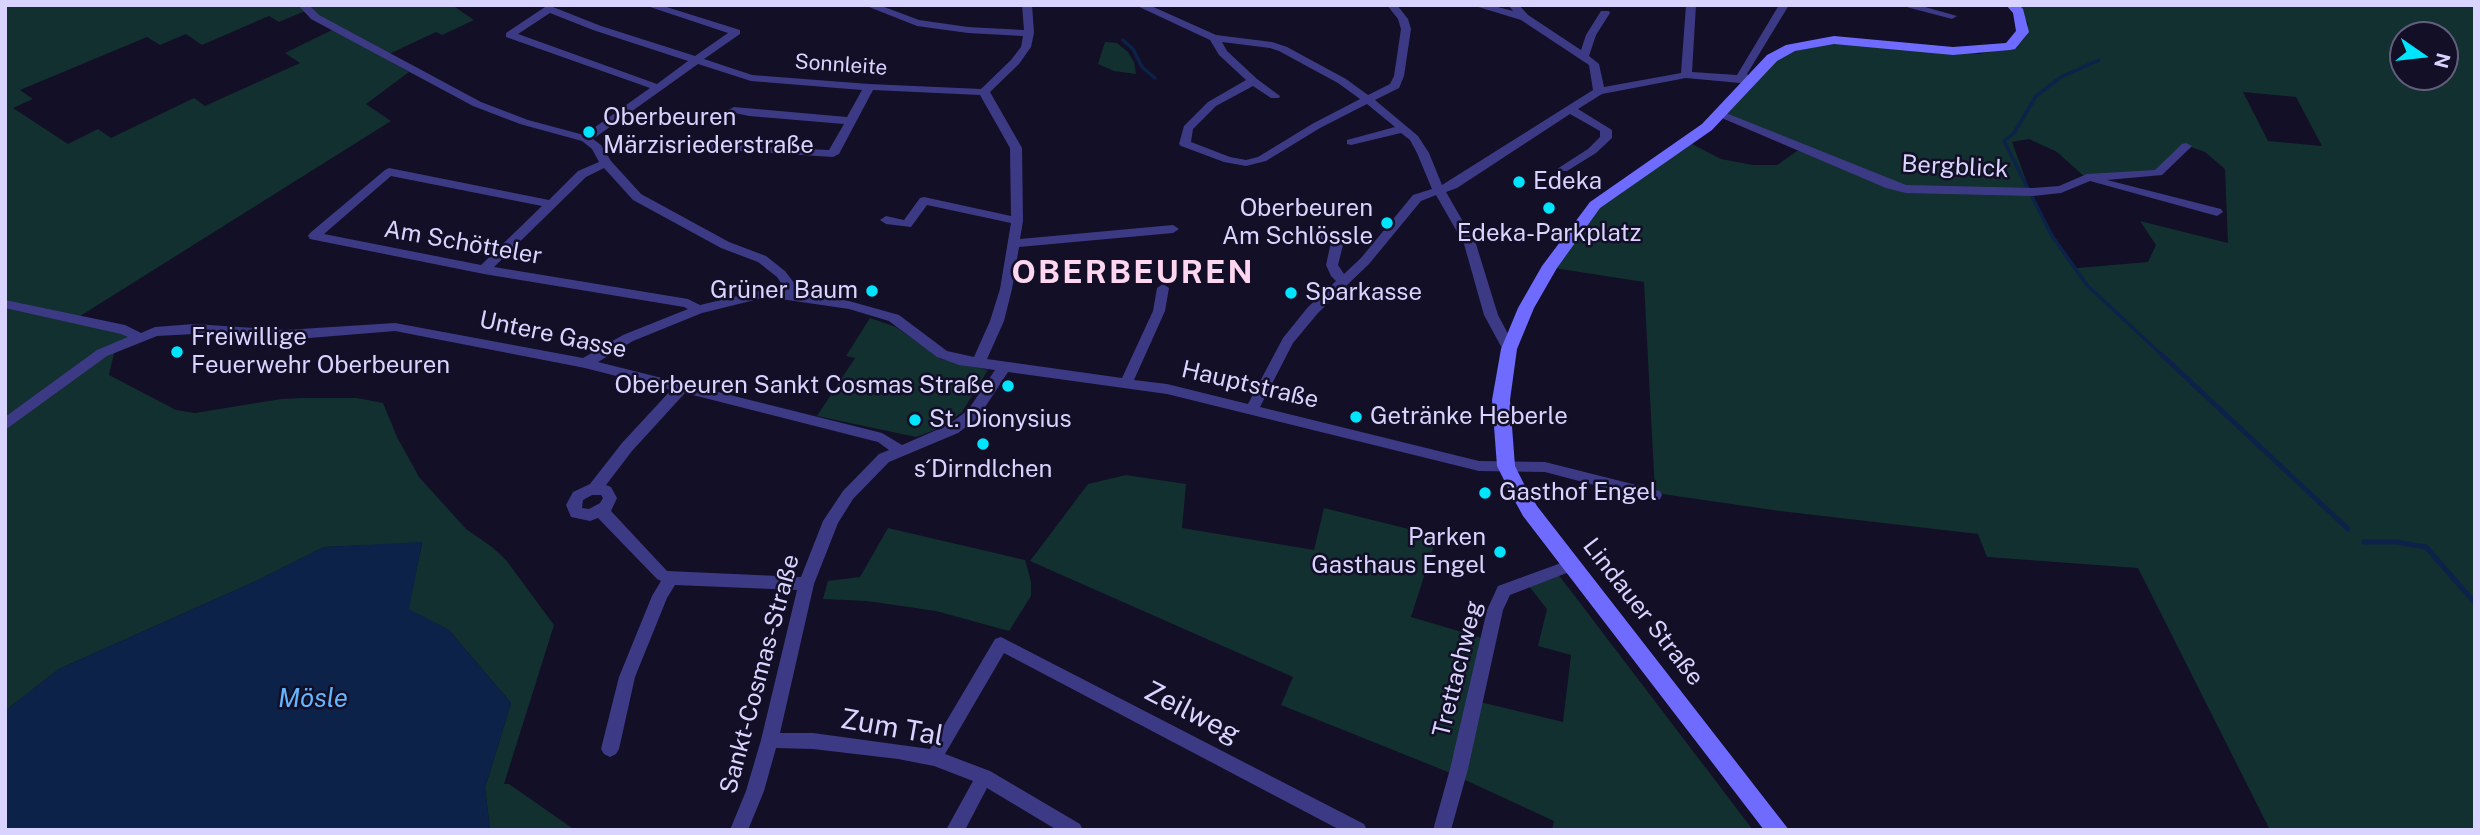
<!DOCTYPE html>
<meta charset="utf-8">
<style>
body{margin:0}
#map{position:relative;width:2480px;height:835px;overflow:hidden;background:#130f26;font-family:"Public Sans",sans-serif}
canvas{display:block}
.frame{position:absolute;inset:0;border:7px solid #d9d4ff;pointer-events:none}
.north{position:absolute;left:2389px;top:21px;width:70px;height:70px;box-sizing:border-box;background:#130f26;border:2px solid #625e7d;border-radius:50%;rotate:104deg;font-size:19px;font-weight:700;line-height:28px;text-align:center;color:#d9d4ff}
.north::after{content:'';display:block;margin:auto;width:24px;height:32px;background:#00e5ff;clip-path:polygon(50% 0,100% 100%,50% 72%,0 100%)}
</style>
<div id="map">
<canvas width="2480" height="835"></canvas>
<div class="frame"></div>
<div class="north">N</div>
</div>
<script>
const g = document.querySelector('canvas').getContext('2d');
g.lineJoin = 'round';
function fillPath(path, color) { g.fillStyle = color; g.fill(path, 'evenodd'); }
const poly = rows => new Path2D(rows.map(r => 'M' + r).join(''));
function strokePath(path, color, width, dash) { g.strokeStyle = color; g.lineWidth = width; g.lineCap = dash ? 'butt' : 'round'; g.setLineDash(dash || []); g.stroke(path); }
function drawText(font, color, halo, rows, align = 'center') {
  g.font = font + ' "Public Sans",sans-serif'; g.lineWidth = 5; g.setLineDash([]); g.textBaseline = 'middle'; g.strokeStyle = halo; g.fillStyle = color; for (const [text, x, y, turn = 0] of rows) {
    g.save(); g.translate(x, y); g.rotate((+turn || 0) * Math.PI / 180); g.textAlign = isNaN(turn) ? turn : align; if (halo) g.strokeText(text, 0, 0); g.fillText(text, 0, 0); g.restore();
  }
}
fillPath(poly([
 [5,5,299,5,305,11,279,22,269,16,202,45,186,34,160,45,147,37,20,90,33,99,13,108,68,144,98,129,111,138,194,98,205,106,300,63,285,53,334,29,409,72,366,104,391,121,77,318,5,302],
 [305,5,457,5,455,7,474,20,442,35,436,32,387,55,317,16],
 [2016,5,2475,5,2475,830,2270,830,2138,568,1987,557,1978,534,1780,511,1655,493,1644,282,1554,268,1598,207,1610,196,1692,144,1721,159,1753,165,1777,165,1800,149,1889,186,1907,190,2031,193,2054,236,2077,268,2148,262,2156,245,2140,221,2228,243,2225,169,2205,152,2185,145,2156,172,2086,178,2057,152,2029,139,2012,142,2030,191,1906,188,1891,184,1726,114,1750,83,1775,59,1811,45,1835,42,1979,54,2012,47,2023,40,2027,32,2028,23],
 [2403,35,2445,35,2445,77,2403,77],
 [2243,92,2296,97,2322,146,2268,141],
 [1105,42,1117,43,1128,52,1134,62,1136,74,1114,71,1098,64],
 [5,306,122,331,133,337,5,423],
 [870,318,896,327,941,359,988,370,962,412,943,427,916,437,817,416,855,358,846,356],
 [115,349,109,375,176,410,195,413,281,399,303,398,357,398,383,403,397,437,419,477,466,529,492,547,506,560,554,625,504,784,509,784,575,830,490,830,485,788,511,703,449,630,408,610,422,543,324,547,256,581,59,669,5,711,5,428],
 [1126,475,1186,484,1182,528,1314,550,1324,508,1437,536,1411,617,1482,638,1453,774,1281,705,1293,677,1030,561,1088,484],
 [888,528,1025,560,1031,582,1031,596,1009,631,936,611,867,601,823,599,828,581,860,577],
 [1557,573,1574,595,1753,830,1552,830,1554,821,1463,779,1480,702,1563,722,1571,655,1538,646,1547,609,1528,585]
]), '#12302f');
fillPath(poly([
 [422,542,409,609,449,630,511,703,485,788,490,830,5,830,5,711,59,669,256,581,324,547]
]), '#0c2248');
strokePath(poly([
 [1123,40,1133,49,1142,67,1155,78],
 [2099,60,2061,77,2036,96,2014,133,2004,141,2052,236,2087,285,2164,357]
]), '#0c2248', 3.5);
strokePath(poly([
 [2162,355,2348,529],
 [2364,542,2397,542,2426,547,2475,603]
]), '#0c2248', 5);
fillPath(poly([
 [298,5,309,5,319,15,481,102,528,120,584,135,650,88,506,37,506,33,545,7,553,7,601,26,695,56,728,33,644,5,660,5,740,30,740,34,704,59,752,75,869,84,981,89,1011,60,1021,47,1023,36,968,33,917,26,864,5,879,5,919,20,968,27,1024,30,1022,5,1032,5,1034,33,1031,47,1019,64,990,92,1022,148,1023,221,1020,239,1173,225,1179,229,1173,233,1019,247,1012,289,1004,321,987,359,1122,378,1153,311,1157,288,1163,284,1169,288,1165,311,1134,380,1167,384,1248,404,1283,338,1308,307,1336,281,1331,276,1326,265,1331,242,1327,240,1307,237,1305,234,1307,231,1330,232,1342,238,1344,241,1338,265,1344,274,1361,258,1413,195,1432,189,1417,153,1410,140,1401,133,1351,145,1347,144,1347,140,1395,127,1367,104,1320,128,1266,161,1246,166,1224,162,1181,146,1179,144,1184,126,1208,102,1246,80,1219,55,1210,40,1135,5,1149,5,1216,35,1272,42,1287,47,1346,79,1368,95,1390,84,1394,76,1401,29,1398,19,1387,5,1397,5,1408,19,1411,29,1404,76,1399,88,1375,100,1418,136,1429,153,1442,185,1593,90,1589,65,1521,20,1472,5,1490,5,1513,11,1508,5,1519,5,1528,15,1581,50,1586,35,1601,11,1609,11,1610,13,1596,35,1589,56,1599,64,1604,87,1681,73,1686,5,1696,5,1692,72,1737,75,1779,5,1789,5,1747,74,1752,82,1751,84,1686,78,1602,94,1578,109,1612,130,1612,138,1596,153,1567,171,1559,171,1557,169,1588,149,1600,137,1600,131,1570,114,1457,188,1446,192,1476,244,1498,315,1516,349,1514,352,1504,352,1484,315,1464,244,1436,195,1421,201,1369,264,1318,313,1293,343,1260,407,1479,461,1545,462,1660,491,1662,495,1660,499,1655,501,1545,472,1479,471,1167,394,1008,372,978,418,958,433,889,462,853,499,838,523,814,584,780,733,813,733,930,749,995,639,1001,637,1364,824,1367,830,1340,830,1004,653,945,754,990,771,1080,824,1083,830,1057,830,987,788,965,830,946,830,973,781,934,766,898,759,813,749,776,748,764,791,748,830,730,830,746,791,761,740,797,590,675,585,667,598,635,677,619,749,616,754,610,757,604,754,601,749,619,677,652,596,661,581,657,579,598,518,590,521,571,517,566,505,573,492,590,484,622,443,671,390,585,368,395,331,285,340,194,334,157,336,107,356,5,430,5,417,97,350,128,337,121,334,5,308,5,300,125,325,141,333,155,327,194,324,285,330,395,323,583,358,623,335,688,309,684,307,484,274,310,239,308,236,310,233,385,170,389,168,549,200,578,171,599,162,592,149,582,141,520,124,473,106,311,19,298,5],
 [550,13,593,30,688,61,657,84,518,34,550,13],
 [1222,42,1270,48,1279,51,1338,83,1360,99,1312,124,1258,157,1246,160,1230,157,1191,142,1193,129,1216,106,1253,86,1271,98,1279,98,1280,96,1257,79,1227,51,1222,42],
 [698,64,751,81,862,90,847,117,734,107,728,110,730,112,749,116,844,124,829,150,705,144,705,148,709,149,833,157,839,154,873,90,980,95,1010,148,1011,216,924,197,920,198,904,220,886,216,880,220,886,224,911,227,927,205,1011,223,1000,289,990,321,974,357,947,351,899,315,849,301,801,292,785,271,766,256,729,242,641,194,611,161,601,145,593,139,698,64],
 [604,168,633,200,721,248,758,262,777,277,786,291,767,289,700,305,688,299,494,267,586,177,604,168],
 [391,176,542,206,481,265,324,234,391,176],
 [767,297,849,309,889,321,937,357,959,365,995,370,968,410,948,425,902,445,882,433,598,362,633,341,702,313,767,297],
 [685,393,878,442,889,450,879,454,843,491,823,521,801,577,667,571,611,511,617,498,611,487,606,485,632,451,685,393],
 [592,495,601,495,603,498,600,503,589,509,582,508,583,500,592,495],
 [1899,5,1918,5,1957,16,1952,19,1899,5],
 [1721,111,1906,185,2033,188,2059,186,2087,174,2155,170,2182,144,2186,143,2192,146,2190,148,2162,175,2107,180,2221,209,2223,212,2217,216,2090,181,2061,193,2033,196,1906,193,1886,188,1717,116,1715,114,1721,111],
 [1572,559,1577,561,1580,565,1577,569,1510,595,1503,610,1468,769,1451,830,1433,830,1450,769,1487,610,1498,586,1572,559]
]), '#3d3a85');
fillPath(poly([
 [2006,5,2019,5,2023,9,2029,32,2015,49,2010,50,1953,55,1834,44,1795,51,1777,61,1712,130,1600,208,1557,268,1534,308,1517,349,1510,400,1515,466,1525,486,1537,506,1789,830,1764,830,1523,516,1511,494,1497,466,1492,400,1501,349,1518,308,1542,266,1590,202,1702,124,1767,55,1786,45,1834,36,1953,47,2006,43,2016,31,2013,13,2006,5]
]), '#6f6bff');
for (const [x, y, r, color] of [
 [589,132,7,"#00e5ff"],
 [1519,182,7,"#00e5ff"],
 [1549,208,7,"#00e5ff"],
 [1387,223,7,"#00e5ff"],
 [872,291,7,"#00e5ff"],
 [1291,293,7,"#00e5ff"],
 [177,352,7,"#00e5ff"],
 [1008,386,7,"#00e5ff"],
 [1356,417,7,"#00e5ff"],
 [915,420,7,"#00e5ff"],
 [983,444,7,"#00e5ff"],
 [1485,493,7,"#00e5ff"],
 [1500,552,7,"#00e5ff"]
]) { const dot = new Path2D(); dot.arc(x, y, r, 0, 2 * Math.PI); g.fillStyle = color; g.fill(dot); strokePath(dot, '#130f26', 2.5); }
drawText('21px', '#d9d4ff', '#130f26', [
 ["Sonnleite",841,65,4]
]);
drawText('24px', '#d9d4ff', '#130f26', [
 ["Oberbeuren",603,118],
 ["Märzisriederstraße",603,146],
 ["Edeka",1533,182],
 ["Oberbeuren",1373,209,"right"],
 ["Am Schlössle",1373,237,"right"],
 ["Edeka-Parkplatz",1549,234,"center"],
 ["Grüner Baum",858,291,"right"],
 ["Sparkasse",1305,293],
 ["Freiwillige",191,338],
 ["Feuerwehr Oberbeuren",191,366],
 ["Oberbeuren Sankt Cosmas Straße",994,386,"right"],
 ["Getränke Heberle",1370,417],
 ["St. Dionysius",929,420],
 ["s´Dirndlchen",983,470,"center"],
 ["Gasthof Engel",1499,493],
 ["Parken",1486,538,"right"],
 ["Gasthaus Engel",1486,566,"right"]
], 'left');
drawText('24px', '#d9d4ff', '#130f26', [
 ["Bergblick",1955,167,3],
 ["Am Schötteler",463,243,10],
 ["Untere Gasse",553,335,12],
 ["Hauptstraße",1250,385,13],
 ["Lindauer Straße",1643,612,52],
 ["Trettachweg",1458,669,-76],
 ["Sankt-Cosmas-Straße",760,674,-75]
]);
drawText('italic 26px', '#62b6ff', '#130f26', [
 ["Mösle",313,699]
]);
drawText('28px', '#d9d4ff', '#130f26', [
 ["Zeilweg",1192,713,27],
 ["Zum Tal",892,728,10]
]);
g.letterSpacing = '2px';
drawText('bold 32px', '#ffd6f0', '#130f26', [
 ["OBERBEUREN",1133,273]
]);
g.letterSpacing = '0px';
</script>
